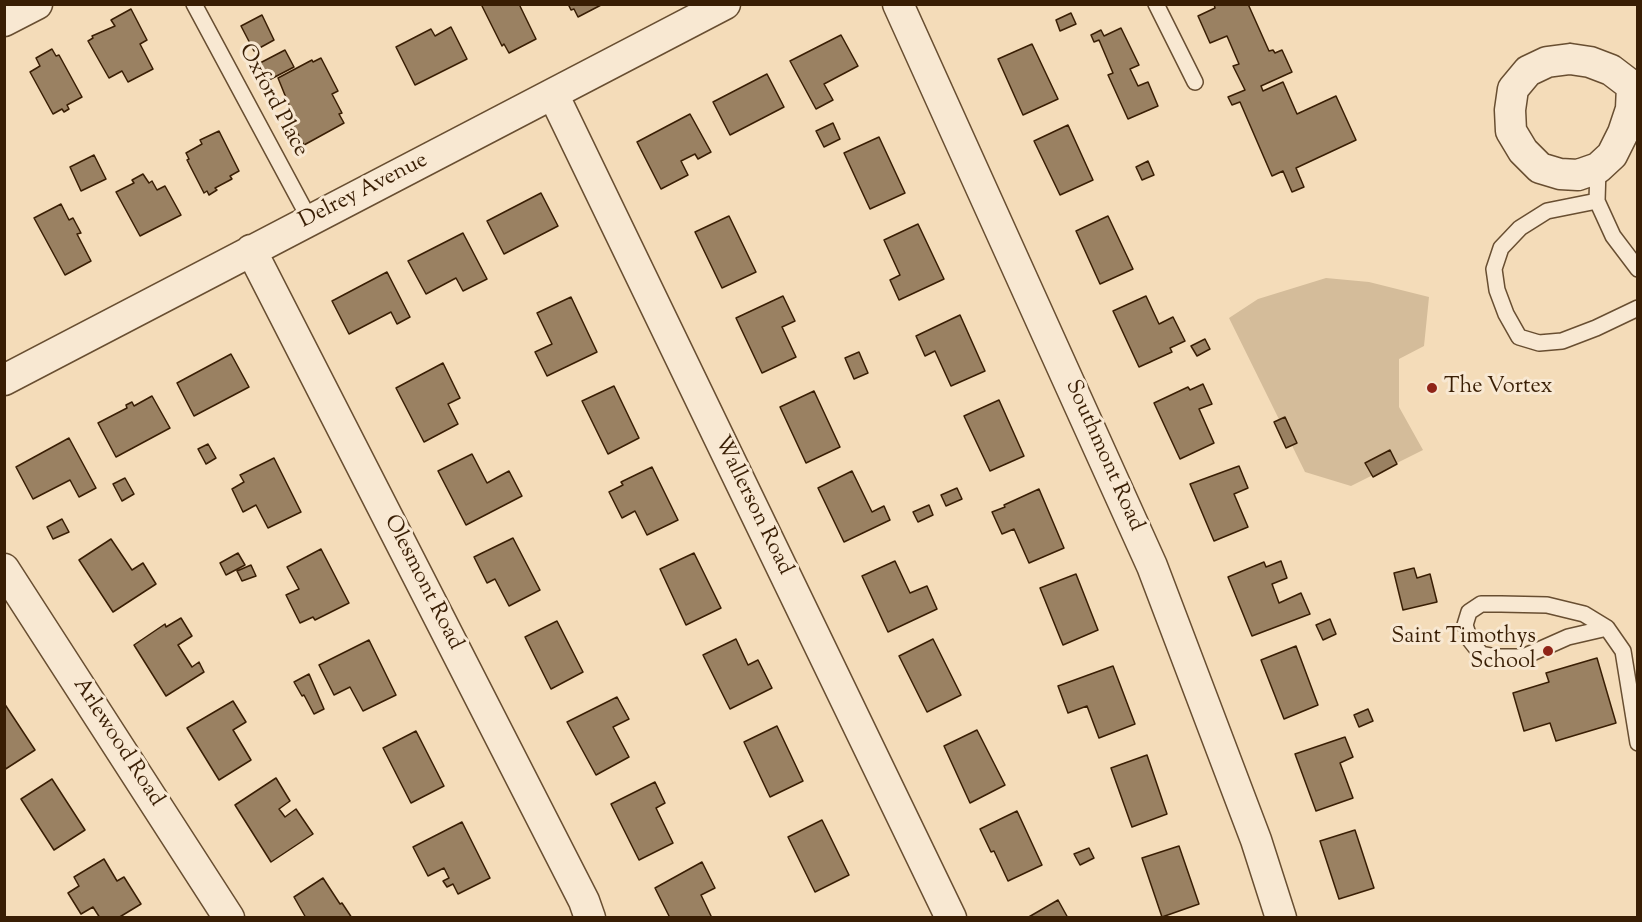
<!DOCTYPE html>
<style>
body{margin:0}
#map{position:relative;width:1642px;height:922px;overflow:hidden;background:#f4dcb9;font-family:"Sorts Mill Goudy",serif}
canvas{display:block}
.frame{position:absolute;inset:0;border:6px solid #391e04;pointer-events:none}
</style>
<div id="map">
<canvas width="1642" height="922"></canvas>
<div class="frame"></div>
</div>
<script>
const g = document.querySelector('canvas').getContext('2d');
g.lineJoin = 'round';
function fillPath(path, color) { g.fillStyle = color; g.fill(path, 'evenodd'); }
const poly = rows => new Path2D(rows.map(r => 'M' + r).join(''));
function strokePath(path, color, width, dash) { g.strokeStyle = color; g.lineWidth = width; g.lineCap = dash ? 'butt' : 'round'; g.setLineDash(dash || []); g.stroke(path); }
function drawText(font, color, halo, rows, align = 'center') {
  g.font = font + ' "Sorts Mill Goudy",serif'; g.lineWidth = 6; g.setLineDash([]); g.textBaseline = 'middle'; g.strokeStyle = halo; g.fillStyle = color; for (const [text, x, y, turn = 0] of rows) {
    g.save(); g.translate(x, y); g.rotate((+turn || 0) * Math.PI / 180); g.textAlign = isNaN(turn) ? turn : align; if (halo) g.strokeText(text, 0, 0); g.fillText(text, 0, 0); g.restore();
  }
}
fillPath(poly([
 [1326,278,1369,282,1429,297,1424,346,1399,359,1399,407,1423,450,1351,486,1305,472,1229,318,1258,299]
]), '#d4bc9a');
const building = poly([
 [481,4,519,4,536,39,509,53,504,44,502,46,481,4],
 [568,4,603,4,578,17,574,9,571,10,568,4],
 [1214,4,1248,4,1269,51,1273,50,1275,53,1282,50,1292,72,1261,86,1263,91,1283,82,1297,114,1336,96,1356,140,1296,168,1304,187,1292,192,1283,171,1272,176,1240,102,1232,105,1228,97,1245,90,1233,66,1239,64,1227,36,1210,43,1198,16,1215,8,1214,4],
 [131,9,147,40,140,44,153,69,128,82,122,71,109,78,88,41,93,38,92,36,115,26,111,20,131,9],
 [1071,13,1076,24,1060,31,1056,20,1071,13],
 [262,15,274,40,254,51,241,26,262,15],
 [451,27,467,59,415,85,396,47,431,29,435,36,451,27],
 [1121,28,1139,65,1130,69,1138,86,1148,82,1158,106,1128,119,1108,75,1113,73,1099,40,1094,42,1091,35,1101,30,1104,36,1121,28],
 [841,35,858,66,824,84,833,100,816,109,790,61,841,35],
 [1032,44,1058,99,1023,115,998,59,1032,44],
 [52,49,56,56,59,55,82,97,67,105,69,109,64,112,62,109,53,114,30,72,40,66,36,58,52,49],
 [285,50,294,67,269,80,260,63,285,50],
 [321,58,338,91,332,94,342,113,339,114,344,123,304,145,286,112,291,110,278,78,312,60,313,62,321,58],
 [767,74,784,107,730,135,713,102,767,74],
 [690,114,711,152,698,159,695,154,681,161,688,175,661,189,637,142,690,114],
 [833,123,840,139,824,147,816,131,833,123],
 [1068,125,1093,180,1060,195,1034,141,1068,125],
 [219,131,239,171,230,176,232,179,215,188,217,190,209,195,207,191,204,193,187,160,189,159,186,153,202,144,200,140,219,131],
 [879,137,905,193,870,209,844,153,879,137],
 [94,155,106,179,81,191,70,167,94,155],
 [1148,161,1154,175,1142,180,1136,167,1148,161],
 [143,174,149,183,152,181,157,190,165,186,181,215,140,236,116,192,134,183,132,180,143,174],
 [541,193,558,226,504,254,487,221,541,193],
 [61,204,69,220,73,218,81,233,77,234,91,261,65,275,34,218,61,204],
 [729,216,756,272,722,288,695,232,729,216],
 [1108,216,1133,269,1100,284,1076,231,1108,216],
 [918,224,944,279,899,300,890,280,900,275,884,240,918,224],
 [463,233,487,279,463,291,456,278,426,294,408,261,463,233],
 [387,272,410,317,397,324,391,312,349,334,332,301,387,272],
 [783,296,795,321,782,327,796,357,762,373,736,318,783,296],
 [1146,296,1159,324,1173,317,1185,341,1170,348,1172,352,1139,367,1113,311,1146,296],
 [571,297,597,352,547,376,535,352,552,344,537,313,571,297],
 [960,315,985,371,951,386,935,351,925,356,916,336,960,315],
 [1205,339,1210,349,1197,356,1191,346,1205,339],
 [859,352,868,373,854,379,845,358,859,352],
 [231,354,249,387,194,416,177,383,231,354],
 [443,363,460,398,448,404,458,424,424,442,396,388,443,363],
 [1203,384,1212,404,1199,409,1214,443,1180,459,1154,403,1188,387,1190,390,1203,384],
 [614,386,639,438,608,454,582,401,614,386],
 [814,391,840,447,806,463,780,407,814,391],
 [152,396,170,428,116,457,98,423,127,408,126,405,132,402,134,406,152,396],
 [999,400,1024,456,990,471,964,416,999,400],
 [1285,417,1297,443,1286,448,1274,422,1285,417],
 [69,438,96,488,79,497,70,480,33,499,16,467,69,438],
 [208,444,216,458,206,464,198,449,208,444],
 [1390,450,1397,464,1373,477,1365,463,1390,450],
 [472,454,487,483,509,471,522,496,466,525,438,471,472,454],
 [274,458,301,512,268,528,256,505,243,512,232,489,244,482,240,475,274,458],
 [1239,466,1248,488,1234,494,1248,527,1214,541,1190,484,1239,466],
 [652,467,678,520,647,535,635,511,622,518,609,492,623,485,621,482,652,467],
 [852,471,872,512,884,506,890,520,844,542,818,488,852,471],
 [125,478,134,494,122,501,113,484,125,478],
 [957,488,962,499,946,506,941,495,957,488],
 [1039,489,1064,548,1029,563,1014,529,1002,534,992,512,1005,507,1004,505,1039,489],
 [929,505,933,515,918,522,913,512,929,505],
 [62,519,69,532,53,539,47,527,62,519],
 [513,538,540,590,509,606,495,579,487,583,474,557,513,538],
 [111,539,132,570,143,563,156,584,113,612,79,560,111,539],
 [321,549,349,603,315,620,313,617,300,623,286,595,299,589,287,567,321,549],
 [238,553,245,565,226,575,220,563,238,553],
 [694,553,721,608,686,625,660,569,694,553],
 [895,561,910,593,927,586,937,609,888,632,862,576,895,561],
 [1281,561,1287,578,1272,584,1279,603,1301,593,1310,614,1252,636,1228,577,1264,562,1266,567,1281,561],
 [251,565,256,576,242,581,237,571,251,565],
 [1414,568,1417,578,1430,574,1437,602,1403,610,1394,573,1414,568],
 [1076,574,1098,630,1063,645,1040,588,1076,574],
 [181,618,192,636,178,645,192,667,199,662,204,672,166,696,134,645,165,624,166,627,181,618],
 [1330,619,1336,634,1323,640,1316,625,1330,619],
 [557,621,583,672,551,689,525,637,557,621],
 [736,639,748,665,758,660,772,688,730,709,703,655,736,639],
 [933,639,961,695,927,712,899,656,933,639],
 [369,640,396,695,363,711,350,687,334,695,319,665,369,640],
 [1296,646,1318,705,1284,719,1261,660,1296,646],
 [1597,658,1616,723,1556,741,1550,723,1524,731,1513,693,1549,682,1546,673,1597,658],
 [1113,666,1135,724,1099,738,1087,706,1068,713,1058,686,1113,666],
 [309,674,324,709,314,714,304,695,302,696,294,682,309,674],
 [617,697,629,719,613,727,629,757,596,775,567,722,617,697],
 [233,701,246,722,233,730,251,760,219,780,187,728,233,701],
 [4,703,35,750,4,770,4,703],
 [1368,709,1373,721,1359,727,1354,715,1368,709],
 [777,726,803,781,770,797,744,742,777,726],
 [977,730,1005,785,970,803,944,746,977,730],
 [416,731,444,786,411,803,383,748,416,731],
 [1345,737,1353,757,1340,763,1353,798,1316,811,1295,754,1345,737],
 [1147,755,1167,814,1132,827,1111,768,1147,755],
 [276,778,290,801,279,809,285,817,296,809,313,834,271,862,235,805,276,778],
 [52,779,85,830,54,850,21,799,52,779],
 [655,782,665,803,656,808,673,843,639,860,611,804,655,782],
 [1017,811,1042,865,1008,881,994,851,991,852,980,829,1017,811],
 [822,820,849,875,815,892,788,837,822,820],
 [462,822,490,878,458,894,453,884,447,887,443,881,449,878,444,868,428,876,413,847,462,822],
 [1355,830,1374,888,1339,899,1320,841,1355,830],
 [1179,846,1199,904,1162,917,1142,858,1179,846],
 [1089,848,1094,858,1080,865,1074,854,1089,848],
 [104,859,117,881,124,877,141,904,118,918,100,918,93,907,81,914,68,893,79,886,74,877,104,859],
 [702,862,715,888,701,895,712,918,670,918,655,888,702,862],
 [323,878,340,904,342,903,352,918,306,918,294,897,323,878],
 [1058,900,1068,918,1027,918,1058,900]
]);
fillPath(building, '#9a8162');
strokePath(building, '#391e04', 1.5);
const service = poly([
 [194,4,310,220],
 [1156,4,1195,82],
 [1598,168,1597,201,1613,236,1638,269],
 [1597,201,1547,211,1520,228,1501,248,1494,269,1497,290,1506,314,1519,337,1539,343,1562,341,1596,328,1638,308],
 [1607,628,1568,637,1523,657,1497,657,1481,654,1470,640,1465,625,1469,612,1481,604,1501,604,1547,605,1584,614,1607,628,1623,651,1638,743]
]);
const minor = poly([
 [898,4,1152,566,1256,840,1281,918],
 [4,21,37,4],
 [1570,59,1590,62,1611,70,1632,86,1631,109,1623,133,1612,155,1598,168,1578,175,1560,174,1540,168,1523,151,1511,131,1510,110,1513,89,1528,71,1547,62,1570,59],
 [553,94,951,918],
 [251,250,584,901,590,918],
 [4,380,725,4],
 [4,569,229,918]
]);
strokePath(service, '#684e31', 18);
strokePath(minor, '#684e31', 33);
strokePath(service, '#f8e8d2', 15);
strokePath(minor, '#f8e8d2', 30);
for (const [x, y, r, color] of [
 [1432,388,6,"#8f2418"],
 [1548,651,6,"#8f2418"]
]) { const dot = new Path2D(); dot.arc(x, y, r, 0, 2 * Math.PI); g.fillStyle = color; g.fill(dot); strokePath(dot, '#f8e8d2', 2); }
drawText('22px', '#391e04', '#f8e8d2', [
 ["Oxford Place",272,101,62],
 ["Delrey Avenue",364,192,-27],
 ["Southmont Road",1103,456,66],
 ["Wallerson Road",752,506,64],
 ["Olesmont Road",422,583,63],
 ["Arlewood Road",117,743,57]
]);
drawText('22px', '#391e04', '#f8e8d2', [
 ["The Vortex",1444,388],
 ["Saint Timothys",1536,638,"right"],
 ["School",1536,663,"right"]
], 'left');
</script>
